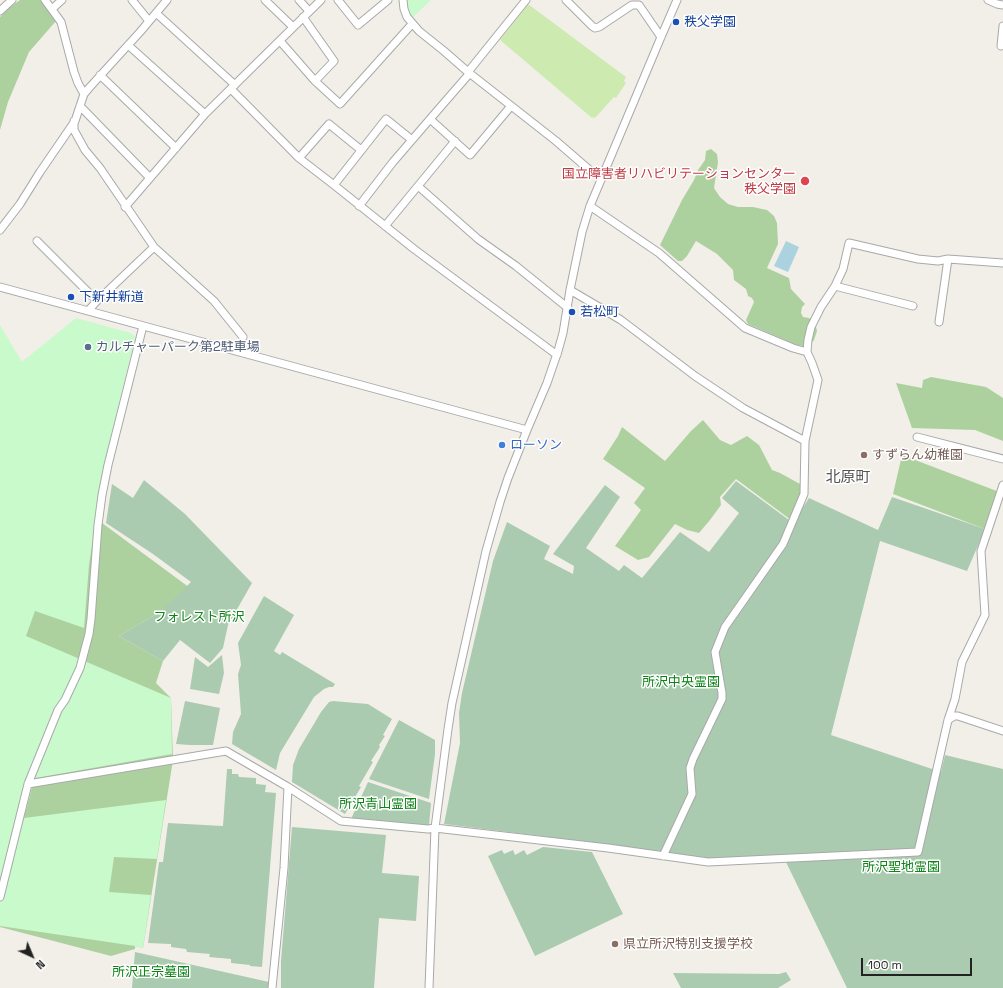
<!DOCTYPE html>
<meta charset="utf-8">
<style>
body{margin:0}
#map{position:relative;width:1003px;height:988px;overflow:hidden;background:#f2efe9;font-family:"Space Grotesk",sans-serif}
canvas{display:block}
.north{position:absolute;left:12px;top:936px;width:40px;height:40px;-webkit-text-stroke:3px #fff;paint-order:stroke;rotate:136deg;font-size:11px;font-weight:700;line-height:16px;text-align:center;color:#222}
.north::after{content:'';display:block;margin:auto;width:14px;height:18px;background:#222;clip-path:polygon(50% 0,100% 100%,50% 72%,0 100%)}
.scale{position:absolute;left:861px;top:958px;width:111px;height:18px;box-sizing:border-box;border:2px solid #222;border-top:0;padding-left:5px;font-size:12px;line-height:14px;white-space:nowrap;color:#222;-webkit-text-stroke:3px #fff;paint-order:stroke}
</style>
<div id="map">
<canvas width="1003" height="988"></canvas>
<div class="north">N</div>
<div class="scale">100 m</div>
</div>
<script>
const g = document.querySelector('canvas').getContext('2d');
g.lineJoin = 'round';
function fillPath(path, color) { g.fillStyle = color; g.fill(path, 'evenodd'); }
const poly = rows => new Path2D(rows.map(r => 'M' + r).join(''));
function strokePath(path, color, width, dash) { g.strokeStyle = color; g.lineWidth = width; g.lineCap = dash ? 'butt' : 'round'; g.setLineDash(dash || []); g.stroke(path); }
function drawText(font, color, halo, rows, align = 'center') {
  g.font = font + ' "Space Grotesk","Noto Sans JP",sans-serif'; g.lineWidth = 3; g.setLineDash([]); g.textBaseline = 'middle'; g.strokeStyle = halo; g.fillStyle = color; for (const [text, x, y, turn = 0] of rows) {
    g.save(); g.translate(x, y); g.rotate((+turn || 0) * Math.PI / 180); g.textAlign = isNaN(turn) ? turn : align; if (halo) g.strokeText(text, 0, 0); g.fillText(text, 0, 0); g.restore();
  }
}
fillPath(poly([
 [528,4,626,77,624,81,626,83,616,98,614,97,595,118,594,117,592,118,500,40]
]), '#cdebb0');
fillPath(poly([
 [20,0,41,0,56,21,29,52,8,102,0,130,0,17,10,7],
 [711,149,717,154,718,162,714,188,720,197,728,204,738,207,753,207,767,210,774,216,777,223,778,244,767,268,789,278,791,289,805,304,802,307,801,313,803,317,809,318,815,322,817,331,814,340,808,347,797,345,748,324,746,320,754,302,752,298,748,296,746,289,734,280,733,270,717,254,696,241,687,256,682,261,678,261,660,245,682,200,694,180,698,170,705,160,706,151],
 [49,341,102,465,94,517,190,588,160,612,119,636,163,661,156,683,171,698,173,760,143,948,135,946,135,949,111,956,0,927,0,455,22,362],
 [931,377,986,387,1003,398,1003,441,975,430,912,428,896,383,922,388,923,380],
 [703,420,720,440,731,445,747,436,759,445,772,470,780,473,800,484,801,496,791,520,736,479,720,497,721,505,710,520,699,533,687,530,675,524,649,557,638,560,615,546,641,510,634,503,645,488,603,459,618,436,622,427,665,461,691,431],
 [902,455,1002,493,985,529,893,494]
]), '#add19e');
fillPath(poly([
 [144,480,185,514,252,583,228,625,223,648,210,663,180,640,163,661,119,636,160,612,191,582,153,554,106,523,112,484,133,498],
 [736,481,793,523,809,498,878,530,892,497,985,529,967,571,880,541,831,735,941,772,945,755,1003,769,1003,988,847,988,786,862,783,856,717,861,605,844,444,824,460,743,459,713,462,693,493,561,507,522,550,546,544,559,573,574,574,566,553,554,605,485,620,497,586,548,619,571,624,565,642,578,680,532,709,552,739,513,722,498],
 [264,596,294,615,274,651,280,655,282,652,335,684,333,687,329,687,324,689,314,697,280,753,276,770,232,744,233,732,241,714,238,674,241,665,238,643],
 [222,655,224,673,219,694,190,689,195,657,208,667],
 [185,701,220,708,213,745,190,745,176,744],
 [333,701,368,704,392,719,383,735,385,736,379,745,380,747,371,761,373,762,359,786,361,787,345,814,292,782,293,765,299,749,321,712,329,702],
 [399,720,435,740,435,754,429,799,369,779],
 [227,769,232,769,232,774,238,774,239,777,256,778,256,784,266,785,265,792,276,793,262,967,250,966,250,965,231,963,231,959,209,957,210,954,187,952,186,949,171,947,171,944,148,943,159,862,163,862,168,823,223,826],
 [368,782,431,803,429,826,351,819],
 [292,827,386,835,382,873,419,876,416,921,379,918,374,988,281,988,281,961],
 [543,847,592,852,623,914,535,956,488,856,502,850,504,854,513,850,515,855,524,850,527,855],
 [135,952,269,982,268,988,132,988],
 [786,972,791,980,778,988,681,988,673,973,779,974]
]), '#aacbaf');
fillPath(poly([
 [405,0,431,0,412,18,410,17],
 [76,318,131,333,135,337,105,461,89,565,84,628,35,611,26,636,171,698,172,754,36,778,32,788,24,818,166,800,157,859,114,857,109,892,151,895,143,948,135,946,0,926,0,325,22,362]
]), '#c8facc');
fillPath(poly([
 [786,241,799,247,788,272,774,266]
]), '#aad3df');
const minor = poly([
 [45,0,61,22,74,72,78,83,84,94],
 [132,0,149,21],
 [265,0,293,27],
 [299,0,309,11],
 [338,0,358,25,388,0],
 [403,0,404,9,407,17,419,31,444,51,468,72,556,141,593,173,601,177],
 [566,0,592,26,595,28,599,27,632,5,639,5,661,37],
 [988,0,997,4,1003,5],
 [52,9,62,0],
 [0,11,12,0],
 [156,13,235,85],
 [303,17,334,61,315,81],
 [280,41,315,81,340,104,412,24],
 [128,45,205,114],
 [1001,46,1003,26],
 [468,72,526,0],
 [100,75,176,148],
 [231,89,299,158,334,185,414,249,557,355],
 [80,106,150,178],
 [430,119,470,155,511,106],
 [74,121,74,130,85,150,100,168,154,247,214,301,243,337],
 [299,158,329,124,361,150],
 [334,185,386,119,412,140],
 [418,186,478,239,516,266,568,308],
 [359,206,393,162,443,104,470,73],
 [590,206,659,253,745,328,793,348,807,352],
 [125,207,205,114,321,0],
 [385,226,455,141],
 [0,230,20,204,40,172,75,121,84,94,89,88,140,32,167,0],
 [37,241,97,301],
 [835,286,913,306],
 [0,287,527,430],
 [570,290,621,320,695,376,743,408,805,441],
 [88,311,96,302,154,247],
 [939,322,948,259],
 [917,437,1003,459],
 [948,720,954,716,958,716,1003,731],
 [28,784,226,751,288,787,341,821,428,829,435,828,608,848,708,862,918,852,948,720,955,699,962,662,985,615,981,551,1003,485],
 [663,856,692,794,690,768,693,759,722,699,722,693,715,652,725,627,783,544,804,494,805,441,818,380,812,363,807,352,808,340,811,327,821,307,835,286,843,269,849,243,918,259,938,261,948,259,1003,263],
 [0,897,28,784,58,710,65,700,80,668,89,634,91,619,98,525,102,495,108,465,143,326],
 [272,988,284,868,288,787],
 [429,988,435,828,448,729,452,703,486,551,500,502,508,478,527,430,547,383,558,351,563,333,570,290,582,232,590,206,661,37,677,0]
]);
strokePath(minor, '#a9a9a9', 9);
strokePath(minor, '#fff', 7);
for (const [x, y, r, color] of [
 [676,22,4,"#1a4fb4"],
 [805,181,5,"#e0444e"],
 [71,297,4,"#1a4fb4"],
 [572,312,4,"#1a4fb4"],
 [88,347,4,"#5c6f8a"],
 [502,445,4,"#3f7fe0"],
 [864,455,4,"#8d6e63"],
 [615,944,4,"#8d6e63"]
]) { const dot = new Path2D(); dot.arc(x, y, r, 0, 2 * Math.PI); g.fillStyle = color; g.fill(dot); strokePath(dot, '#fff', 1.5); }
drawText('13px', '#164399', '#fff', [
 ["秩父学園",684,22],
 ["下新井新道",79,297],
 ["若松町",580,312]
], 'left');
drawText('13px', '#be3a42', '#fff', [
 ["国立障害者リハビリテーションセンター",796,174],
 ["秩父学園",796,189]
], 'right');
drawText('13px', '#4e5e75', '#fff', [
 ["カルチャーパーク第2駐車場",96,347]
], 'left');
drawText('13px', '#366cbe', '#fff', [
 ["ローソン",510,445]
], 'left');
drawText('13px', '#785e54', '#fff', [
 ["すずらん幼稚園",872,455],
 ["県立所沢特別支援学校",623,944]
], 'left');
drawText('13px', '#0c8416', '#fff', [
 ["フォレスト所沢",199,617],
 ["所沢中央霊園",681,682],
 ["所沢青山霊園",378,804],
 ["所沢聖地霊園",901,867],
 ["所沢正宗墓園",151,972]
]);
drawText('15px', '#555', '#fff', [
 ["北原町",848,478]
]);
</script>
